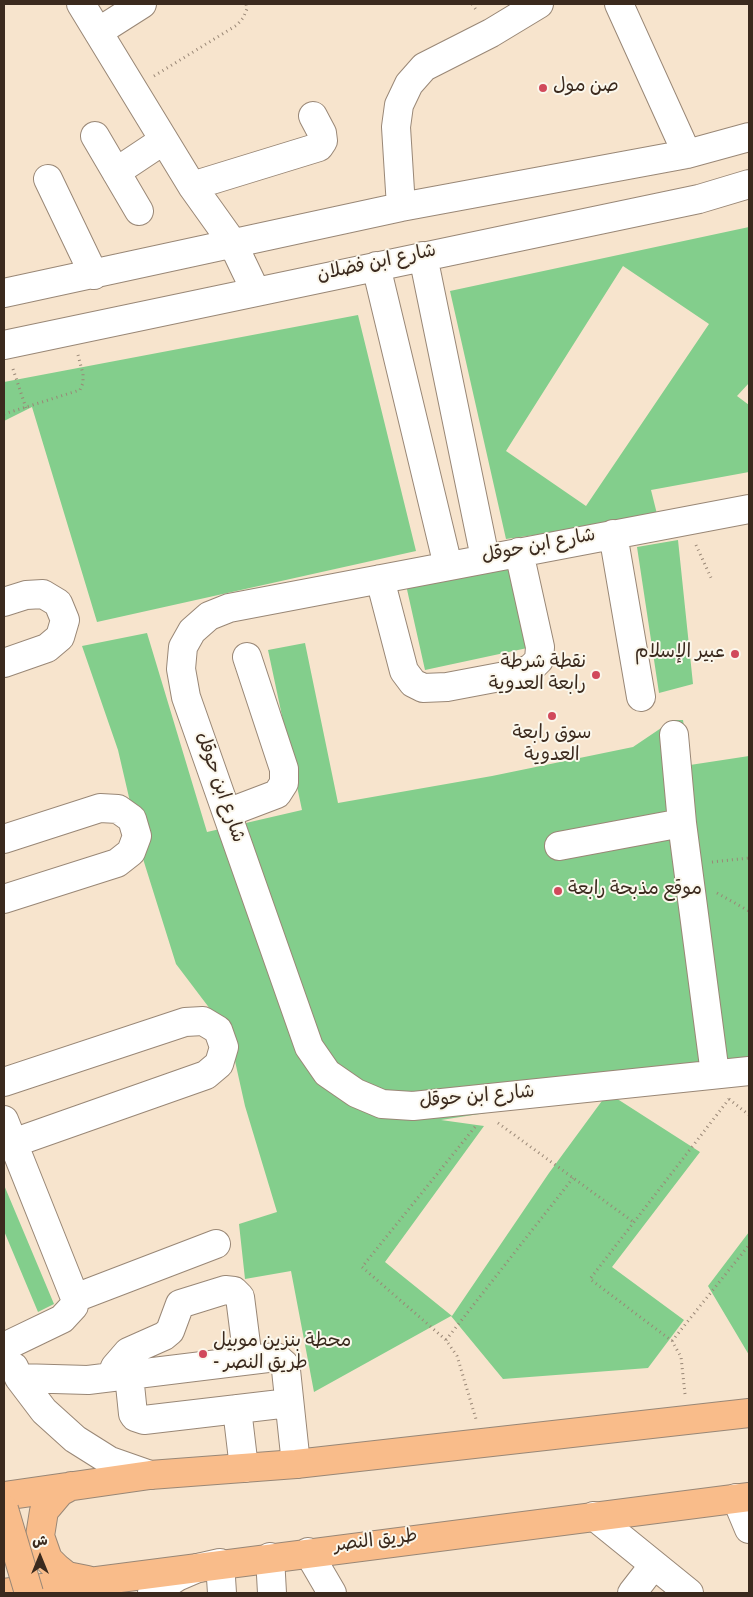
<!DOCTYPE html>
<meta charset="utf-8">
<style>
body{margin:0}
#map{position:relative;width:753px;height:1597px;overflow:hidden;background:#f7e4cd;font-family:Dekko,"Playpen Sans Arabic",sans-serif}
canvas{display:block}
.frame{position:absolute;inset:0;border:5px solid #3b2a1e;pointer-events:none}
.north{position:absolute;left:15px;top:1532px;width:50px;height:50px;-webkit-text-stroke:4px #fbf7ec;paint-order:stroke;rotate:0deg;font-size:14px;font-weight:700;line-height:20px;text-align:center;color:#3b2a1e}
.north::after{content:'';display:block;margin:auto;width:18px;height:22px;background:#3b2a1e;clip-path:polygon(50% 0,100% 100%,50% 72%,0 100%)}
</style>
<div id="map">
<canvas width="753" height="1597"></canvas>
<div class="frame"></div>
<div class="north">ش</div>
</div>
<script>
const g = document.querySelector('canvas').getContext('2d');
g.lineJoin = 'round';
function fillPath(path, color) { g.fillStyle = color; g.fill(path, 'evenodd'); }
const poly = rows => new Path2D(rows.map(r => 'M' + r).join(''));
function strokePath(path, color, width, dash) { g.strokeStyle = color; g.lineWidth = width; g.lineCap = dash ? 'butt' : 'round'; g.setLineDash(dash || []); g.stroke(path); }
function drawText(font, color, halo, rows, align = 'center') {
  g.font = font + ' Dekko,"Playpen Sans Arabic",sans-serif'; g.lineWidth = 4; g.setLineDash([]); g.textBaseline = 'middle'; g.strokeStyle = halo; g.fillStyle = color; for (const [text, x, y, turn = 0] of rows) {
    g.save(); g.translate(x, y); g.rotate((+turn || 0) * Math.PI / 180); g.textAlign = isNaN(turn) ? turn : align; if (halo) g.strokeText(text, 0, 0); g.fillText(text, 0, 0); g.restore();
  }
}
fillPath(poly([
 [749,227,749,383,737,396,749,405,749,472,651,490,658,518,506,539,450,291],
 [623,266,709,324,586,506,506,451],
 [358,315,416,551,97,622,32,407,4,421,4,382],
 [678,540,693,684,659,693,637,547],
 [513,562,532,647,425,670,406,585],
 [147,633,207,832,302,810,268,650,305,643,338,803,492,776,633,747,673,720,683,720,690,765,749,756,749,1066,608,1093,700,1152,612,1267,684,1320,648,1368,503,1379,451,1316,314,1392,291,1271,245,1279,239,1224,277,1212,245,1106,229,1034,176,964,144,862,118,750,82,646],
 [607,1094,549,1173,452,1316,385,1262,484,1126,441,1120],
 [4,1185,54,1304,38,1312,4,1231],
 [749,1232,749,1355,708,1286]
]), '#83ce8c');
const minor = poly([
 [81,4,192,186,232,242,255,290],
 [619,4,687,154],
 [98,32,142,4],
 [95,136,139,211],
 [116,172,164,140],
 [48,179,94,275],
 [192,186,319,147,323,141,322,133,313,116],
 [401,207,396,127,399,105,409,84,424,67,491,33,539,4],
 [423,256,485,558],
 [376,266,448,566],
 [4,293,401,207,687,154,749,137],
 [4,345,699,199,749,184],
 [749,509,229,608,209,616,192,631,183,647,181,669,186,697,309,1047,327,1073,356,1093,382,1104,413,1106,749,1071],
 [613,534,641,697],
 [380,579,404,671,413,683,423,688,447,687,521,673,531,668,539,660,540,647,519,552],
 [4,602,26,595,43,594,58,603,65,620,60,637,47,648,4,663],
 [674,735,682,823,715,1074],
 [227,813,277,794,284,783,284,769,247,657],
 [4,839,100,808,118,809,132,819,137,836,131,852,117,863,4,899],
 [559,846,682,823],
 [4,1082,185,1022,203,1021,218,1030,224,1047,219,1064,206,1075,13,1143],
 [4,1120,75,1298,74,1306,62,1319,6,1346,4,1356],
 [75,1298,216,1244],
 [14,1367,19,1378,44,1411,75,1439,110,1461,150,1475],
 [129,1375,133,1414,135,1417,144,1420,289,1403],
 [111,1377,115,1367,128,1352,164,1336,170,1331,180,1304,225,1290,234,1291,240,1297,248,1360],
 [19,1378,88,1380,276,1357,285,1365,286,1370,296,1464],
 [237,1409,244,1468],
 [736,1498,749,1529],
 [594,1516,689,1593],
 [308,1552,332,1593],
 [270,1557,272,1593],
 [152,1593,177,1577,198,1568,220,1563,222,1593],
 [632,1593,653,1566]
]);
const highway = poly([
 [71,1486,60,1492,44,1511,40,1536,48,1559,57,1568,67,1576,87,1580],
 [4,1496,150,1475,296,1464,749,1413],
 [4,1593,749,1497]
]);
strokePath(minor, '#998776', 30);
strokePath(highway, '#998776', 30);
strokePath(poly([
 [472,4,477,11],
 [154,76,237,25,243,18,247,9,246,4],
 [13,369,26,408],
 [4,414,80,390,83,383,83,374,78,355],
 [696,545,712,580],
 [712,862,749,858],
 [717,893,749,911],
 [729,1099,749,1115],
 [498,1123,632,1221],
 [475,1127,362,1267,446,1340,457,1356,476,1419],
 [446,1340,573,1178],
 [672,1341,749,1245],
 [685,1394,681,1357,672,1341,590,1279,729,1099]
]), '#998776', 3, [1, 4]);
strokePath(minor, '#fff', 28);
strokePath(highway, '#f9bc8a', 28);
strokePath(poly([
 [4,1552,17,1593]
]), '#3b2a1e', 4);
const majorBridge = poly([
 [4,1509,29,1593]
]);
strokePath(majorBridge, '#998776', 30, []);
strokePath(majorBridge, '#f9bc8a', 28);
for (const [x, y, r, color] of [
 [543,88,5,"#d1495b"],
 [735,654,5,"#d1495b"],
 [596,675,5,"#d1495b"],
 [552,716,5,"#d1495b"],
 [558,891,5,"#d1495b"],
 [203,1354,5,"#d1495b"]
]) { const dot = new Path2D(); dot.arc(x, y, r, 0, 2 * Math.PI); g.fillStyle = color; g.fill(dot); strokePath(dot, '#fbf7ec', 2); }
drawText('19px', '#3b2a1e', '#fbf7ec', [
 ["صن مول",553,88],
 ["عبير الإسلام",725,654,"right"],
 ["نقطة شرطة",586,664,"right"],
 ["رابعة العدوية",586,686,"right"],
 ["سوق رابعة",552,735,"center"],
 ["العدوية",552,757,"center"],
 ["موقع مذبحة رابعة",568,891],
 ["محطة بنزين موبيل",213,1343],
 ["- طريق النصر",213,1365]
], 'left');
drawText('19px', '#3b2a1e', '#fbf7ec', [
 ["شارع ابن فضلان",377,265,-12],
 ["شارع ابن حوقل",539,548,-11],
 ["شارع ابن حوقل",218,788,71],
 ["شارع ابن حوقل",477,1099,-5],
 ["طريق النصر",376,1543,-7]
]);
</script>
